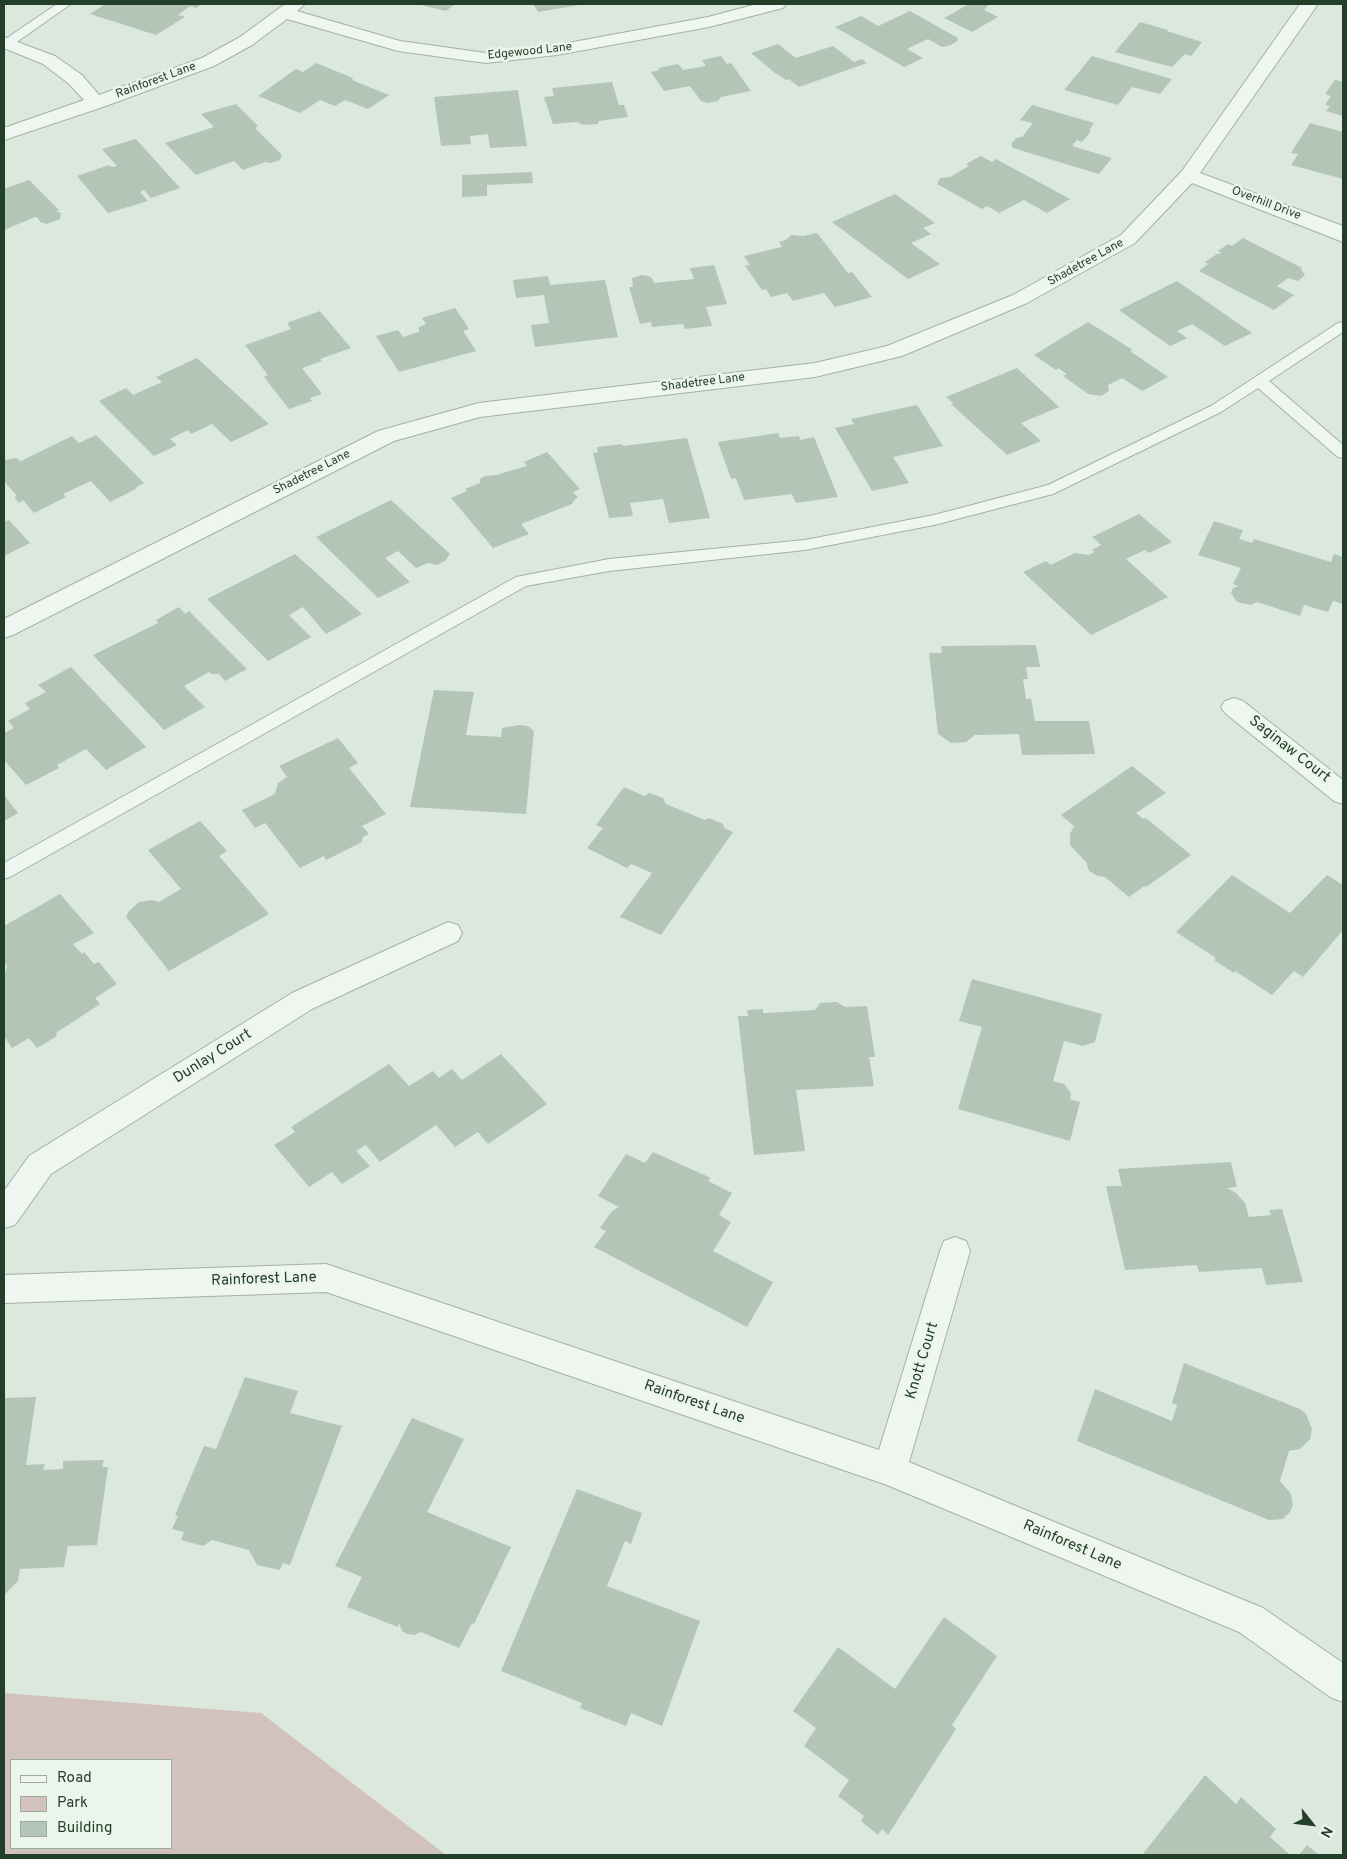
<!DOCTYPE html>
<style>
body{margin:0}
#map{position:relative;width:1347px;height:1859px;overflow:hidden;background:#dce8dd;font-family:Overpass,sans-serif}
canvas{display:block}
.frame{position:absolute;inset:0;border:5px solid #243f29;pointer-events:none}
.legend{position:absolute;left:10px;top:1759px;width:162px;height:90px;box-sizing:border-box;background:#ebf5ec;border:1px solid #9bac9e;margin:0;padding:6px 9px;list-style:none;font-size:15px;color:#243f29}
.legend li{display:flex;align-items:center;gap:10px;height:25px}
.legend b{width:25px;border:1px solid #9bac9e}
.north{position:absolute;left:1287px;top:1799px;width:50px;height:50px;-webkit-text-stroke:4px #ebf5ec;paint-order:stroke;rotate:119deg;font-size:14px;font-weight:700;line-height:20px;text-align:center;color:#243f29}
.north::after{content:'';display:block;margin:auto;width:18px;height:22px;background:#243f29;clip-path:polygon(50% 0,100% 100%,50% 72%,0 100%)}
</style>
<div id="map">
<canvas width="1347" height="1859"></canvas>
<div class="frame"></div>
<ul class="legend">
<li><b style="height:6px;background:#eff6f0"></b>Road</li>
<li><b style="height:14px;background:#d2c2bc"></b>Park</li>
<li><b style="height:14px;background:#b2c5b6"></b>Building</li>
</ul>
<div class="north">N</div>
</div>
<script>
const g = document.querySelector('canvas').getContext('2d');
g.lineJoin = 'round';
function fillPath(path, color) { g.fillStyle = color; g.fill(path, 'evenodd'); }
const poly = rows => new Path2D(rows.map(r => 'M' + r).join(''));
function strokePath(path, color, width, dash) { g.strokeStyle = color; g.lineWidth = width; g.lineCap = dash ? 'butt' : 'round'; g.setLineDash(dash || []); g.stroke(path); }
function drawText(font, color, halo, rows, align = 'center') {
  g.font = font + ' Overpass,sans-serif'; g.lineWidth = 5; g.setLineDash([]); g.textBaseline = 'middle'; g.strokeStyle = halo; g.fillStyle = color; for (const [text, x, y, turn = 0] of rows) {
    g.save(); g.translate(x, y); g.rotate((+turn || 0) * Math.PI / 180); g.textAlign = isNaN(turn) ? turn : align; if (halo) g.strokeText(text, 0, 0); g.fillText(text, 0, 0); g.restore();
  }
}
fillPath(poly([
 [4,1693,261,1713,446,1855,4,1855],
 [11,1760,171,1760,171,1848,11,1848]
]), '#d2c2bc');
fillPath(poly([
 [105,4,115,5,117,4,202,4,196,8,190,6,178,15,185,17,156,35,90,14],
 [417,4,455,4,446,11],
 [533,4,579,4,579,5,538,12],
 [969,4,990,4,984,10,998,17,972,32,944,18],
 [910,11,958,38,957,41,951,45,942,47,928,39,907,49,923,58,904,67,835,27,861,16,878,26],
 [1140,22,1168,30,1167,31,1202,42,1191,56,1185,54,1172,67,1115,52],
 [778,44,796,58,833,46,854,62,862,59,867,63,799,87,789,79,786,80,775,73,751,53],
 [721,56,727,64,731,63,751,91,721,97,718,101,708,103,701,101,690,86,664,91,651,72,659,70,658,68,678,64,683,70,706,66,702,60],
 [1092,56,1144,71,1172,79,1160,94,1132,87,1118,105,1064,90],
 [316,63,353,78,352,80,389,95,368,109,345,100,335,106,320,100,300,113,258,96,296,69,303,72],
 [1335,80,1343,82,1343,116,1326,111,1330,106,1325,105,1331,96,1325,94],
 [612,82,619,105,624,105,628,117,599,121,598,124,584,125,577,122,553,124,544,97,554,96,552,88],
 [518,90,527,146,490,148,488,134,470,136,471,144,441,146,434,97],
 [236,104,258,126,255,128,282,155,280,160,271,163,265,162,243,170,234,161,196,175,165,143,214,127,201,114],
 [1032,105,1094,123,1089,130,1091,131,1082,142,1077,140,1072,146,1112,158,1099,174,1013,148,1011,144,1016,138,1022,137,1033,123,1020,120],
 [1310,123,1343,132,1343,179,1291,165,1298,154,1291,153],
 [136,139,180,188,151,198,144,190,140,192,148,201,108,213,77,176,109,165,112,167,117,166,102,149],
 [981,156,992,162,996,159,1070,199,1047,213,1024,200,999,213,987,206,982,209,937,184,940,178,950,177,969,166,966,164],
 [532,172,533,183,487,185,487,196,462,197,462,175],
 [29,180,59,210,56,211,61,213,60,219,47,224,40,222,38,218,35,217,4,230,4,189],
 [895,194,935,223,923,228,931,234,911,243,940,264,908,279,832,222],
 [817,233,848,273,852,272,872,297,835,307,824,293,793,301,787,293,771,297,766,289,762,290,745,266,750,265,744,256,782,247,779,242,786,240,791,235,804,236],
 [1243,238,1302,268,1301,269,1305,275,1298,281,1288,278,1277,286,1294,295,1274,310,1199,271,1208,264,1205,262,1217,254,1222,253,1218,251,1228,244,1232,246],
 [714,265,727,304,706,307,712,326,685,329,683,324,652,327,651,322,640,324,629,287,633,287,632,278,642,275,648,276,652,278,654,283,694,279,690,268],
 [548,276,550,285,605,280,618,337,535,347,531,325,549,323,544,295,516,298,513,280],
 [1177,281,1252,333,1225,346,1192,324,1177,331,1187,338,1170,346,1119,310],
 [455,308,469,329,463,331,476,351,399,372,376,336,398,330,403,337,419,332,419,327,426,324,422,318],
 [320,311,351,348,320,359,322,361,302,368,322,394,310,398,312,401,289,409,264,377,268,375,245,345,291,329,287,323],
 [1088,322,1133,350,1130,351,1168,377,1142,391,1122,378,1108,385,1109,391,1101,396,1088,394,1063,376,1067,374,1058,368,1056,370,1034,355],
 [197,358,269,424,231,442,212,424,191,434,188,430,170,439,177,445,154,456,99,401,126,388,133,395,162,382,156,377],
 [1017,368,1059,407,1021,423,1041,441,1007,455,951,404,953,403,946,397],
 [917,405,943,446,893,457,909,483,872,491,835,428,854,424,851,419],
 [778,433,780,438,799,436,800,440,814,437,838,497,796,503,792,494,744,500,736,478,731,479,718,442],
 [96,435,144,483,135,488,136,489,110,502,91,481,63,494,66,497,34,513,23,500,19,503,14,497,17,496,4,481,4,461,5,460,16,458,21,461,72,436,79,443],
 [687,438,710,518,669,523,663,499,630,503,633,516,609,518,593,453,598,452,597,447,622,444,623,446],
 [547,452,580,489,573,492,578,497,574,500,572,504,521,524,529,534,493,548,451,498,467,491,465,489,480,483,480,479,485,476,496,475,527,466,524,462],
 [391,500,450,554,445,561,437,565,428,563,416,568,398,551,385,558,410,582,378,598,316,537],
 [1139,514,1172,542,1149,553,1145,550,1126,559,1168,597,1091,635,1023,572,1046,561,1051,565,1075,553,1089,555,1094,552,1092,550,1101,545,1092,537],
 [9,520,30,543,4,556,4,522],
 [1214,521,1243,530,1239,539,1252,543,1254,539,1331,562,1334,554,1343,557,1343,604,1333,601,1328,612,1304,605,1300,616,1257,602,1251,605,1237,602,1231,593,1233,588,1239,586,1233,584,1241,568,1198,555],
 [295,554,362,614,326,634,303,607,289,615,311,637,268,661,207,599],
 [179,607,185,614,189,611,247,669,225,681,219,674,212,674,209,672,184,686,205,707,164,730,93,655,158,623,156,620],
 [1036,645,1040,667,1026,667,1028,679,1023,679,1026,699,1031,698,1035,721,1089,721,1095,754,1022,755,1019,734,975,735,966,742,951,743,938,734,929,653,942,653,941,646],
 [71,667,146,747,106,770,86,749,57,765,59,768,26,785,4,760,4,733,14,728,8,721,30,709,25,703,46,692,38,685],
 [434,690,474,692,466,735,501,737,502,728,519,725,528,726,534,731,526,814,410,807],
 [338,738,358,763,349,768,386,814,362,826,369,834,363,837,362,842,326,860,324,856,300,868,265,823,255,828,242,810,275,794,278,783,287,777,279,766],
 [1132,766,1166,793,1136,813,1143,819,1146,818,1191,855,1146,887,1144,886,1129,897,1105,877,1098,876,1089,871,1086,862,1070,845,1070,834,1074,826,1061,815],
 [624,787,644,796,649,793,663,798,666,804,705,820,709,818,723,824,724,828,733,832,661,935,620,917,652,873,631,864,627,868,587,848,603,828,596,825],
 [4,795,18,813,4,821],
 [200,821,227,851,219,856,269,914,169,971,126,917,129,911,139,902,152,900,159,902,181,889,148,850],
 [1232,875,1290,913,1327,875,1343,885,1343,930,1303,977,1294,971,1272,995,1235,971,1234,973,1214,960,1216,958,1176,932],
 [60,894,94,933,73,944,82,954,84,952,94,964,99,962,117,984,95,998,100,1004,56,1033,57,1036,37,1048,29,1038,12,1048,4,1036,4,977,7,966,4,962,4,926],
 [972,979,1102,1014,1095,1042,1083,1046,1064,1041,1053,1081,1064,1084,1071,1093,1070,1099,1080,1102,1070,1141,958,1109,982,1027,959,1021],
 [837,1002,845,1007,867,1006,875,1057,869,1057,874,1086,796,1090,805,1151,754,1155,738,1016,748,1016,747,1010,763,1009,763,1013,768,1013,815,1010,820,1003],
 [501,1054,547,1104,488,1144,478,1132,455,1147,436,1125,380,1162,366,1145,356,1151,370,1166,342,1184,332,1172,309,1187,274,1145,295,1132,291,1127,389,1064,409,1086,433,1071,439,1078,452,1069,462,1080],
 [653,1152,711,1178,708,1181,732,1193,719,1215,731,1222,713,1251,773,1282,747,1327,594,1247,606,1231,600,1228,612,1211,619,1207,598,1196,626,1154,645,1163],
 [1231,1162,1237,1187,1227,1188,1236,1193,1245,1203,1249,1217,1271,1215,1269,1210,1282,1209,1303,1282,1266,1285,1262,1268,1199,1272,1197,1265,1125,1270,1106,1186,1122,1186,1118,1169],
 [1184,1363,1300,1409,1306,1414,1312,1429,1310,1439,1300,1449,1289,1451,1280,1481,1291,1494,1293,1505,1290,1512,1283,1519,1269,1520,1077,1441,1095,1389,1172,1421,1177,1405,1172,1403],
 [245,1377,298,1391,290,1413,342,1426,290,1565,283,1563,280,1570,257,1565,249,1550,212,1540,203,1546,181,1540,184,1532,172,1529,178,1516,175,1515,204,1446,216,1449],
 [36,1397,26,1465,45,1464,43,1470,63,1469,63,1461,104,1460,102,1467,108,1467,97,1545,68,1546,64,1567,20,1569,18,1581,4,1595,4,1398],
 [412,1418,464,1439,427,1512,511,1547,474,1624,472,1623,459,1648,421,1632,415,1635,407,1634,402,1631,399,1623,398,1627,347,1607,362,1577,335,1566],
 [577,1489,642,1513,631,1544,625,1541,607,1586,700,1621,662,1726,631,1713,626,1726,580,1708,582,1703,501,1671],
 [944,1617,997,1656,952,1725,956,1729,888,1835,882,1829,878,1835,861,1821,864,1816,838,1796,849,1780,804,1746,816,1728,793,1711,838,1647,895,1689],
 [1205,1775,1236,1804,1241,1797,1276,1829,1270,1837,1290,1855,1142,1855],
 [1307,1845,1319,1855,1299,1855]
]), '#b2c5b6');
const lane = poly([
 [57,4,71,4,11,46,4,46,4,40,57,4],
 [1343,322,1343,332,1269,381,1343,445,1343,458,1338,457,1258,388,1221,412,1053,494,934,525,805,550,609,571,526,586,10,877,4,879,4,863,516,577,609,559,805,540,934,515,1048,485,1211,406,1338,323,1343,322]
]);
const street = poly([
 [285,4,305,4,297,11,400,41,486,53,557,45,708,17,757,4,786,4,783,8,709,27,557,55,486,63,398,51,287,19,252,45,214,66,103,107,4,140,4,128,84,100,68,83,43,64,4,48,4,37,55,56,82,75,99,95,202,58,240,37,285,4],
 [1300,4,1318,4,1200,173,1343,226,1343,242,1192,183,1135,243,1027,303,902,356,815,377,480,417,394,441,13,635,4,638,4,619,378,431,479,403,815,363,887,346,1013,295,1121,235,1182,171,1300,4],
 [1234,698,1243,701,1343,780,1343,804,1334,801,1225,713,1221,707,1225,701,1234,698],
 [448,922,458,925,462,933,458,941,312,1009,51,1174,15,1225,4,1228,4,1191,29,1156,292,993,448,922],
 [955,1237,966,1241,970,1251,909,1462,1263,1608,1343,1663,1343,1702,1330,1697,1239,1632,887,1485,326,1292,4,1303,4,1275,326,1264,879,1450,940,1251,944,1241,955,1237]
]);
strokePath(lane, '#a1b2a3', 2);
strokePath(street, '#a1b2a3', 2);
fillPath(lane, '#eff6f0');
fillPath(street, '#eff6f0');
drawText('12px', '#243f29', '#ebf5ec', [
 ["Edgewood Lane",530,52,-6],
 ["Rainforest Lane",156,81,-20],
 ["Overhill Drive",1266,204,21],
 ["Shadetree Lane",1086,263,-29],
 ["Shadetree Lane",703,383,-7],
 ["Shadetree Lane",312,473,-27]
]);
drawText('15px', '#243f29', '#ebf5ec', [
 ["Saginaw Court",1289,750,38],
 ["Dunlay Court",213,1057,-32],
 ["Rainforest Lane",264,1280,-2],
 ["Knott Court",923,1361,-73],
 ["Rainforest Lane",694,1403,19],
 ["Rainforest Lane",1072,1546,23]
]);
</script>
